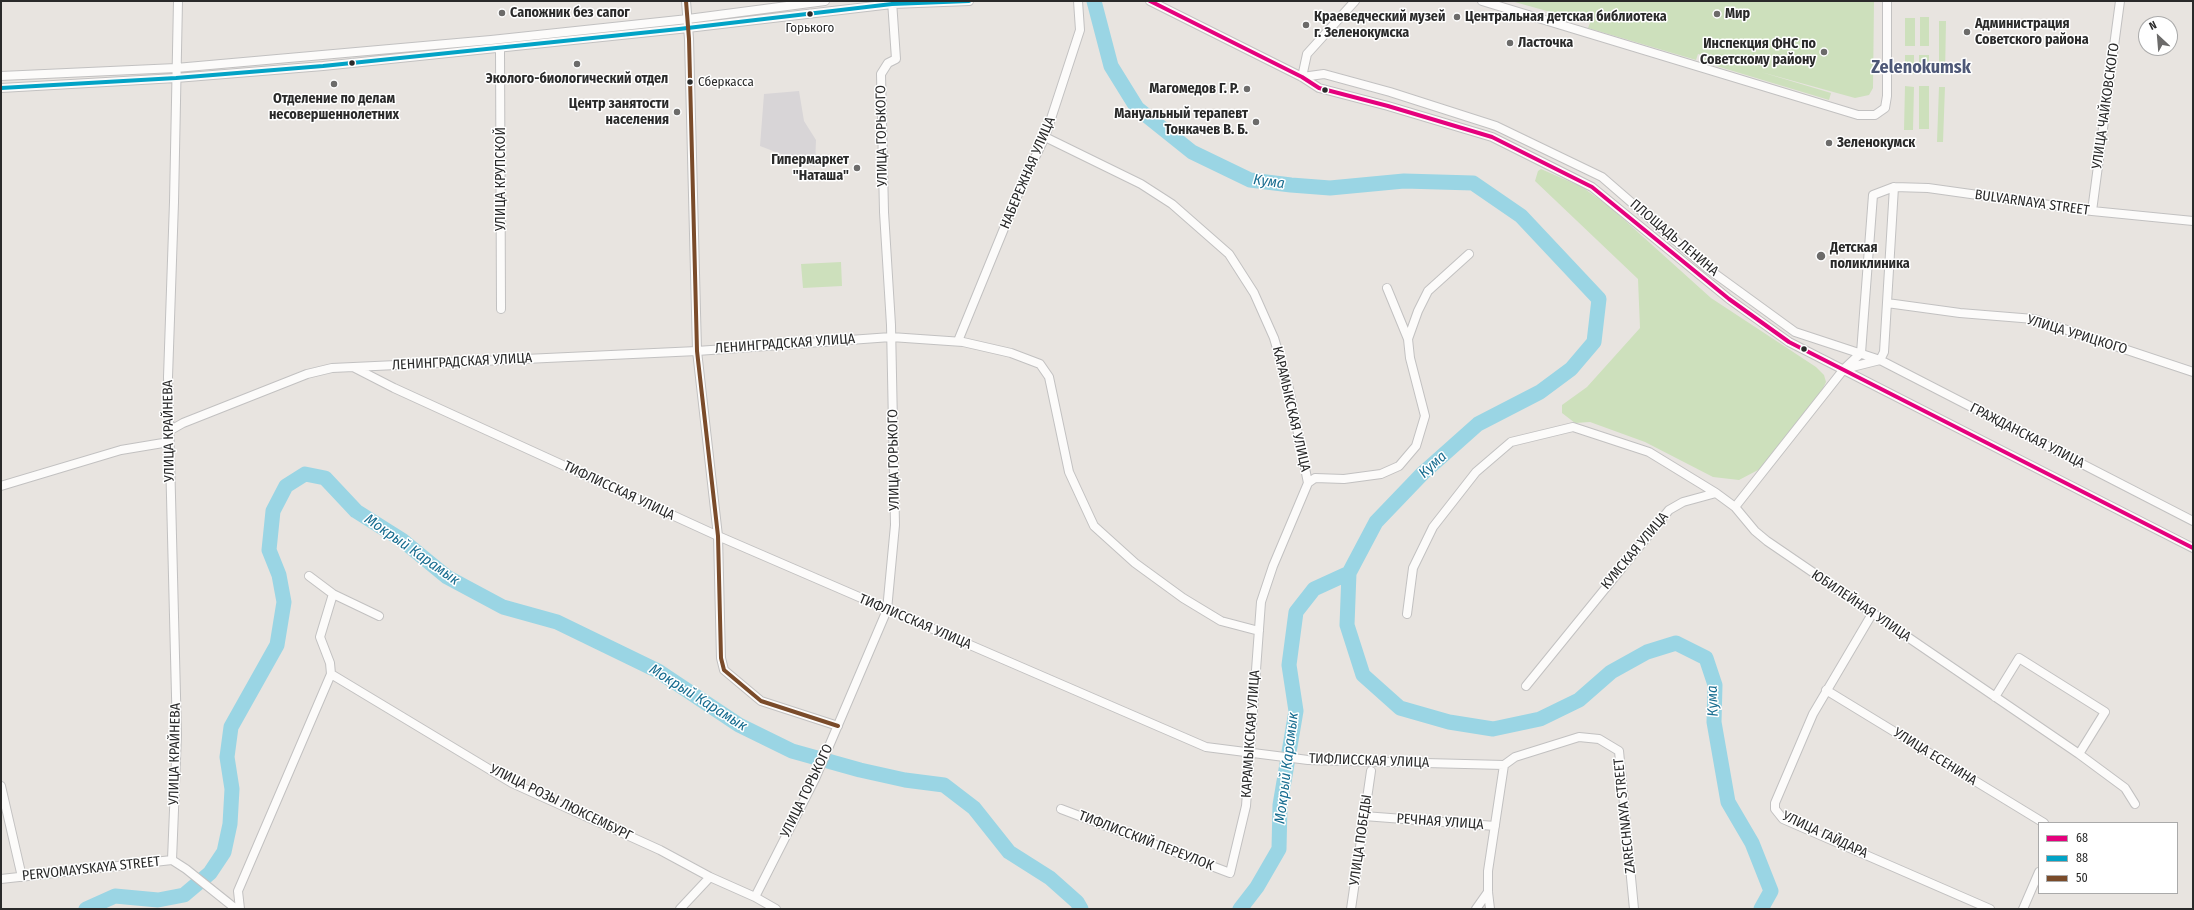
<!DOCTYPE html>
<meta charset="utf-8">
<style>
body{margin:0}
#map{position:relative;width:2194px;height:910px;overflow:hidden;background:#e8e4e0;font-family:"Fira Sans Condensed",sans-serif}
canvas{display:block}
.frame{position:absolute;inset:0;border:2px solid #2a2a2a;pointer-events:none}
.legend{position:absolute;left:2038px;top:822px;width:140px;height:72px;box-sizing:border-box;background:#fff;border:1px solid #aaa;margin:0;padding:5px 7px;list-style:none;font-size:12px;color:#2a2a2a}
.legend li{display:flex;align-items:center;gap:8px;height:20px}
.legend b{width:20px;border:1px solid #aaa}
.north{position:absolute;left:2138px;top:16px;width:40px;height:40px;box-sizing:border-box;background:#fff;border:1px solid #aaa;border-radius:50%;rotate:334deg;font-size:11px;font-weight:700;line-height:16px;text-align:center;color:#2a2a2a}
.north::after{content:'';display:block;margin:auto;width:14px;height:18px;background:#6c6b6a;clip-path:polygon(50% 0,100% 100%,50% 72%,0 100%)}
</style>
<div id="map">
<canvas width="2194" height="910"></canvas>
<div class="frame"></div>
<ul class="legend">
<li><b style="height:5px;background:#e5007d"></b>68</li>
<li><b style="height:5px;background:#02a3c6"></b>88</li>
<li><b style="height:5px;background:#7a4b2a"></b>50</li>
</ul>
<div class="north">N</div>
</div>
<script>
const g = document.querySelector('canvas').getContext('2d');
g.lineJoin = 'round';
function fillPath(path, color) { g.fillStyle = color; g.fill(path, 'evenodd'); }
const poly = rows => new Path2D(rows.map(r => 'M' + r).join(''));
function strokePath(path, color, width, dash) { g.strokeStyle = color; g.lineWidth = width; g.lineCap = dash ? 'butt' : 'round'; g.setLineDash(dash || []); g.stroke(path); }
function drawText(font, color, halo, rows, align = 'center') {
  g.font = font + ' "Fira Sans Condensed",sans-serif'; g.lineWidth = 3; g.setLineDash([]); g.textBaseline = 'middle'; g.strokeStyle = halo; g.fillStyle = color; for (const [text, x, y, turn = 0] of rows) {
    g.save(); g.translate(x, y); g.rotate((+turn || 0) * Math.PI / 180); g.textAlign = isNaN(turn) ? turn : align; if (halo) g.strokeText(text, 0, 0); g.fillText(text, 0, 0); g.restore();
  }
}
fillPath(poly([
 [799,91,804,121,816,140,815,167,760,146,764,94]
]), '#d8d5d7');
fillPath(poly([
 [1511,1,1874,1,1873,88,1869,95,1855,98,1761,72,1831,93,1829,100,1703,62,1705,56,1698,54,1696,60,1588,28,1590,23],
 [1920,17,1929,17,1929,46,1920,46],
 [1905,18,1915,18,1915,46,1905,46],
 [1939,21,1946,21,1945,75,1939,75],
 [1905,55,1914,55,1914,74,1905,74],
 [1919,55,1929,55,1929,74,1919,74],
 [1905,86,1914,87,1913,130,1904,130],
 [1919,86,1929,86,1929,129,1919,129],
 [1939,87,1945,87,1943,142,1937,142],
 [1541,169,1582,187,1610,207,1711,298,1816,367,1824,375,1826,382,1820,394,1770,458,1758,470,1739,480,1713,477,1645,442,1590,422,1575,423,1562,413,1562,405,1587,387,1640,328,1638,279,1535,181,1538,171],
 [841,262,842,286,803,288,801,264]
]), '#cde0bc');
strokePath(poly([
 [1094,1,1111,66,1137,108,1192,152,1250,180,1291,185,1330,188,1404,181,1473,183,1521,216,1599,299,1594,342,1571,369,1540,392,1478,424,1423,473,1376,522,1349,573,1347,625,1363,675,1400,708,1449,722,1493,729,1540,719,1579,700,1611,672,1647,652,1676,643,1706,658,1715,685,1714,722,1728,802,1752,843,1771,891,1761,909],
 [86,909,115,896,158,900,184,895,210,873,224,852,230,824,232,789,227,757,231,727,277,645,284,602,279,575,269,550,273,511,286,486,305,474,325,478,356,511,402,540,447,577,503,607,557,622,658,671,739,725,792,751,860,770,905,780,944,785,974,808,1009,852,1050,878,1077,902,1081,909],
 [1240,909,1257,887,1279,849,1280,805,1296,711,1289,665,1296,612,1314,589,1349,573]
]), '#9ad5e4', 15);
const minor = poly([
 [686,1,689,39,697,351,718,536,721,658,724,670,761,701,838,726],
 [1150,1,1302,77,1319,88,1388,106,1492,137,1592,187,1729,299,1789,342,2193,548],
 [1482,1,1858,115,1875,115,1885,108,1887,96,1887,1],
 [500,48,501,309],
 [1,76,176,68,491,40,688,19,825,1],
 [1302,77,1324,74,1390,92,1496,126,1602,177,1707,268,1795,332,1880,360,2193,521],
 [1302,77,1307,54,1355,1],
 [1,88,176,78,323,66,679,29,892,4,969,1],
 [1045,137,1141,184,1172,204,1229,254,1254,293,1274,338,1289,389,1308,483],
 [2092,211,2120,1],
 [1387,288,1408,339],
 [1887,303,1960,313,2034,319,2193,372],
 [958,341,1023,182,1045,137,1080,30,1078,1],
 [1861,353,1873,195,1894,187,1928,188,2092,211,2193,221],
 [355,368,394,388,718,536,1206,747,1308,760,1504,765],
 [1844,369,1880,360,1884,352,1894,187],
 [169,431,183,423,307,374,332,368,697,351,891,337,963,342,1011,353,1040,364,1049,377,1069,472,1094,526,1135,563,1183,598,1221,621,1259,631],
 [1,486,121,450,169,442],
 [1716,493,1735,507,1755,531,1767,541,2079,754,2125,788,2135,804],
 [1735,507,1844,369,1861,353],
 [309,576,333,594,379,616],
 [1407,614,1413,568,1433,527,1476,472,1511,442,1573,427,1649,452,1716,493,1683,502,1669,510,1526,686],
 [1872,614,1813,714,1775,803,1775,809,1783,819,1990,909],
 [331,674,512,783,660,850,710,877,755,897,776,909],
 [1826,690,2044,823],
 [1995,697,2019,658,2105,712,2079,754],
 [1504,765,1515,757,1579,737,1599,739,1619,751,1634,909],
 [1,786,22,877],
 [1061,809,1230,873,1246,806,1261,602,1273,566,1308,483,1315,478,1344,479,1381,474,1399,466,1416,446,1425,416,1410,358,1408,339,1418,311,1428,291,1469,254],
 [1364,816,1495,826],
 [172,860,177,735,168,377,174,202,178,1],
 [1,879,172,860,186,869,236,909],
 [755,897,815,779,887,610,895,525,891,325,884,212,881,74,888,63,896,59,892,1],
 [240,909,238,891,331,674,330,663,320,637,333,594],
 [680,909,710,877],
 [1351,909,1371,771],
 [1476,909,1488,892],
 [1490,909,1488,892,1488,871,1504,765],
 [2023,909,2039,872]
]);
strokePath(minor, '#c2c1c1', 10);
strokePath(minor, '#fcfbfa', 8);
strokePath(poly([
 [1150,1,1302,77,1319,88,1388,106,1492,137,1592,187,1729,299,1789,342,2193,548]
]), '#e5007d', 4);
strokePath(poly([
 [1,88,176,78,323,66,679,29,892,4,969,1]
]), '#02a3c6', 4);
strokePath(poly([
 [686,1,689,39,697,351,718,536,721,658,724,670,761,701,838,726]
]), '#7a4b2a', 4);
for (const [x, y, r, color] of [
 [502,13,4,"#6c6b6a"],
 [810,14,3.5,"#2a2a2a"],
 [1717,14,4,"#6c6b6a"],
 [1457,17,4,"#6c6b6a"],
 [1306,25,4,"#6c6b6a"],
 [1967,32,4,"#6c6b6a"],
 [1510,43,4,"#6c6b6a"],
 [1824,52,4,"#6c6b6a"],
 [352,63,3.5,"#2a2a2a"],
 [577,64,4,"#6c6b6a"],
 [690,82,3.5,"#2a2a2a"],
 [334,84,4,"#6c6b6a"],
 [1247,89,4,"#6c6b6a"],
 [1325,90,3.5,"#2a2a2a"],
 [677,112,4,"#6c6b6a"],
 [1256,122,4,"#6c6b6a"],
 [1829,143,4,"#6c6b6a"],
 [857,168,4,"#6c6b6a"],
 [1821,256,5,"#6c6b6a"],
 [1804,349,3.5,"#2a2a2a"]
]) { const dot = new Path2D(); dot.arc(x, y, r, 0, 2 * Math.PI); g.fillStyle = color; g.fill(dot); strokePath(dot, '#fff', 1.5); }
drawText('13px', '#2a2a2a', '#fff', [
 ["Горького",810,28],
 ["Сберкасса",698,82,"left"]
]);
drawText('bold 14px', '#2a2a2a', '#fff', [
 ["Сапожник без сапог",510,13],
 ["Мир",1725,14],
 ["Краеведческий музей",1314,17],
 ["г. Зеленокумска",1314,33],
 ["Центральная детская библиотека",1465,17],
 ["Администрация",1975,24],
 ["Советского района",1975,40],
 ["Ласточка",1518,43],
 ["Инспекция ФНС по",1816,44,"right"],
 ["Советскому району",1816,60,"right"],
 ["Эколого-биологический отдел",577,79,"center"],
 ["Магомедов Г. Р.",1239,89,"right"],
 ["Отделение по делам",334,99,"center"],
 ["несовершеннолетних",334,115,"center"],
 ["Центр занятости",669,104,"right"],
 ["населения",669,120,"right"],
 ["Мануальный терапевт",1248,114,"right"],
 ["Тонкачев В. Б.",1248,130,"right"],
 ["Зеленокумск",1837,143],
 ["Гипермаркет",849,160,"right"],
 ["\"Наташа\"",849,176,"right"],
 ["Детская",1830,248],
 ["поликлиника",1830,264]
], 'left');
drawText('14px', '#2a2a2a', '#fff', [
 ["УЛИЦА ЧАЙКОВСКОГО",2106,106,-82],
 ["УЛИЦА ГОРЬКОГО",882,136,-91],
 ["НАБЕРЕЖНАЯ УЛИЦА",1028,173,-67],
 ["УЛИЦА КРУПСКОЙ",501,179,-90],
 ["BULVARNAYA STREET",2032,203,8],
 ["ПЛОЩАДЬ ЛЕНИНА",1674,238,40],
 ["УЛИЦА УРИЦКОГО",2077,335,17],
 ["ЛЕНИНГРАДСКАЯ УЛИЦА",785,344,-4],
 ["ЛЕНИНГРАДСКАЯ УЛИЦА",462,362,-3],
 ["КАРАМЫКСКАЯ УЛИЦА",1291,409,77],
 ["УЛИЦА КРАЙНЕВА",169,431,-91],
 ["ГРАЖДАНСКАЯ УЛИЦА",2027,436,27],
 ["УЛИЦА ГОРЬКОГО",894,460,-91],
 ["ТИФЛИССКАЯ УЛИЦА",619,491,25],
 ["КУМСКАЯ УЛИЦА",1635,551,-50],
 ["ЮБИЛЕЙНАЯ УЛИЦА",1861,606,34],
 ["ТИФЛИССКАЯ УЛИЦА",915,622,23],
 ["КАРАМЫКСКАЯ УЛИЦА",1251,734,-86],
 ["УЛИЦА КРАЙНЕВА",175,754,-89],
 ["УЛИЦА ЕСЕНИНА",1935,757,32],
 ["ТИФЛИССКАЯ УЛИЦА",1369,761,2],
 ["УЛИЦА ГОРЬКОГО",807,791,-64],
 ["УЛИЦА РОЗЫ ЛЮКСЕМБУРГ",561,803,26],
 ["ZARECHNAYA STREET",1625,816,-96],
 ["РЕЧНАЯ УЛИЦА",1440,822,4],
 ["УЛИЦА ГАЙДАРА",1825,835,25],
 ["УЛИЦА ПОБЕДЫ",1361,840,-82],
 ["ТИФЛИССКИЙ ПЕРЕУЛОК",1146,841,21],
 ["PERVOMAYSKAYA STREET",91,869,-6]
]);
drawText('italic 15px', '#186d90', '#fff', [
 ["Кума",1269,182,8],
 ["Кума",1433,465,-43],
 ["Мокрый Карамык",412,550,35],
 ["Мокрый Карамык",698,698,32],
 ["Кума",1713,701,-92],
 ["Мокрый Карамык",1287,768,-83]
]);
drawText('bold 18px', '#4e5877', '#fff', [
 ["Zelenokumsk",1921,68]
]);
</script>
